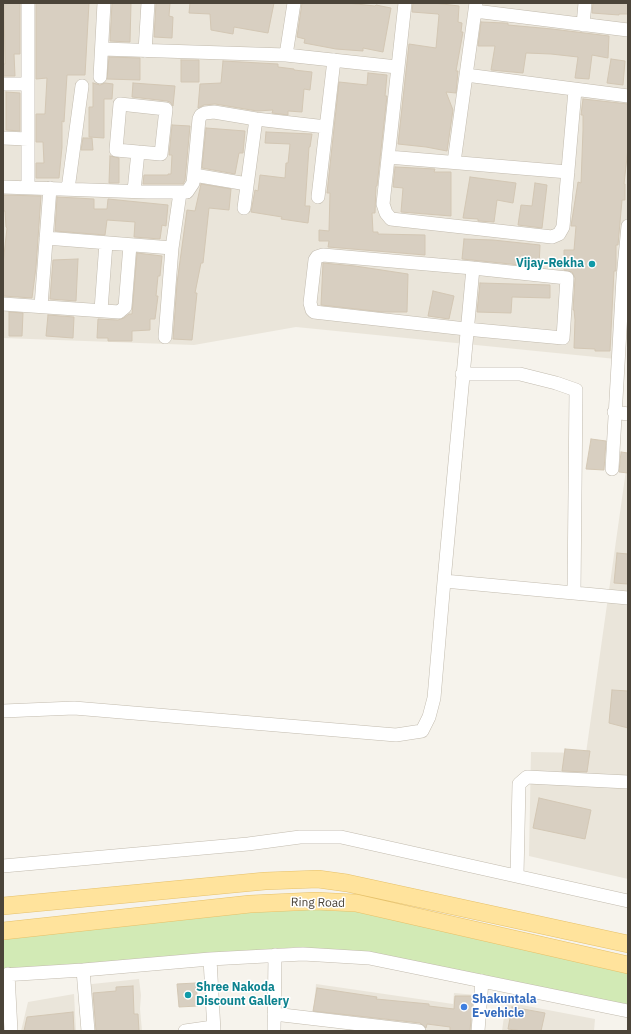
<!DOCTYPE html>
<style>
body{margin:0}
#map{position:relative;width:631px;height:1034px;overflow:hidden;background:#f6f3ec;font-family:"IBM Plex Sans",sans-serif}
canvas{display:block}
.frame{position:absolute;inset:0;border:4px solid #4b4439;pointer-events:none}
</style>
<div id="map">
<canvas width="631" height="1034"></canvas>
<div class="frame"></div>
</div>
<script>
const g = document.querySelector('canvas').getContext('2d');
g.lineJoin = 'round';
function fillPath(path, color) { g.fillStyle = color; g.fill(path, 'evenodd'); }
const poly = rows => new Path2D(rows.map(r => 'M' + r).join(''));
function strokePath(path, color, width, dash) { g.strokeStyle = color; g.lineWidth = width; g.lineCap = dash ? 'butt' : 'round'; g.setLineDash(dash || []); g.stroke(path); }
function drawText(font, color, halo, rows, align = 'center') {
  g.font = font + ' "IBM Plex Sans",sans-serif'; g.lineWidth = 3; g.setLineDash([]); g.textBaseline = 'middle'; g.strokeStyle = halo; g.fillStyle = color; for (const [text, x, y, turn = 0] of rows) {
    g.save(); g.translate(x, y); g.rotate((+turn || 0) * Math.PI / 180); g.textAlign = isNaN(turn) ? turn : align; if (halo) g.strokeText(text, 0, 0); g.fillText(text, 0, 0); g.restore();
  }
}
fillPath(poly([
 [3,3,628,3,628,235,616,359,296,327,194,345,3,338],
 [628,456,628,879,529,856,531,752,586,753],
 [139,979,141,995,140,1009,142,1031,87,1031,83,985],
 [316,984,453,1004,454,993,477,995,474,1031,423,1031,313,1013],
 [74,994,76,1031,21,1031,28,1002],
 [506,1002,595,1019,594,1031,502,1031]
]), '#eae5da');
fillPath(poly([
 [356,903,628,961,628,1004,587,999,299,947,3,972,3,933]
]), '#d2eab5');
const building = poly([
 [4,3,20,3,20,54,14,54,15,76,3,76,3,64,5,64,4,3],
 [36,3,89,3,85,75,67,75,64,122,62,121,62,147,59,178,36,178,36,163,44,163,43,142,36,142,36,114,45,114,47,78,36,79,36,3],
 [112,3,131,3,130,42,110,41,112,3],
 [156,3,170,3,169,16,173,17,172,38,154,37,156,3],
 [190,3,274,3,268,33,234,27,233,34,211,30,210,14,189,13,190,3],
 [302,3,347,3,375,6,376,5,391,8,383,52,363,48,363,51,336,49,304,43,305,39,297,37,302,3],
 [413,3,434,3,459,6,458,22,462,23,461,32,463,32,456,71,458,71,456,93,446,92,453,110,447,151,426,147,398,144,409,44,436,48,439,15,438,14,412,12,413,3],
 [593,3,628,3,628,14,619,14,619,15,592,13,593,3],
 [481,22,505,23,508,23,508,25,552,29,609,36,608,58,592,55,589,79,575,78,578,57,551,54,526,53,523,73,491,70,495,46,478,46,481,22],
 [109,57,140,58,140,80,107,79,109,57],
 [611,59,625,61,623,85,607,83,611,59],
 [181,60,199,60,199,82,181,82,181,60],
 [223,61,278,64,278,67,294,69,294,70,312,72,310,90,304,89,302,112,288,111,288,115,272,113,273,110,257,111,215,104,204,105,198,108,200,84,221,83,223,61],
 [368,73,387,75,385,96,387,96,377,186,376,186,375,213,372,213,373,232,378,232,378,234,425,235,425,255,328,247,329,241,319,241,319,230,329,231,330,193,327,193,339,82,367,85,368,73],
 [93,83,100,85,105,83,113,84,112,99,104,99,104,138,89,137,89,107,93,107,93,83],
 [133,83,175,86,173,106,170,102,167,101,132,97,133,83],
 [6,92,20,93,20,131,6,130,6,92],
 [583,99,628,104,628,148,624,184,625,184,625,200,622,200,618,245,616,245,616,271,614,271,610,351,595,351,595,349,574,348,575,320,574,310,573,310,575,278,572,272,564,270,564,250,574,250,576,226,571,226,578,182,581,183,583,130,583,115,581,115,583,99],
 [172,125,190,126,185,180,183,184,143,184,144,175,168,175,168,174,171,174,172,155,169,155,172,125],
 [206,128,245,131,243,153,239,153,235,174,202,168,206,128],
 [266,132,312,134,310,147,309,147,305,206,310,206,308,223,281,219,282,217,251,212,255,190,258,191,260,175,285,178,286,163,288,163,290,144,265,143,266,132],
 [83,138,92,138,93,150,81,150,83,138],
 [110,156,119,158,119,183,109,183,110,156],
 [395,167,435,169,434,172,451,172,451,216,401,212,403,188,393,187,395,167],
 [470,177,516,183,513,203,497,200,494,222,478,221,478,219,463,218,470,177],
 [535,183,547,185,542,228,518,225,521,205,532,206,535,183],
 [201,184,231,189,229,210,209,208,203,263,201,263,195,293,197,293,192,340,173,339,177,283,187,210,195,211,201,184],
 [3,195,41,196,36,267,32,298,3,296,3,264,7,228,6,227,5,211,3,211,3,195],
 [57,197,94,199,94,209,107,209,108,199,168,205,166,226,162,225,160,239,134,237,135,222,107,220,105,235,55,231,57,197],
 [464,239,493,240,540,245,539,267,462,259,464,239],
 [137,253,162,256,160,276,158,276,156,296,158,296,155,319,150,319,150,330,132,331,132,341,108,341,108,338,97,338,98,319,118,320,124,318,129,314,132,314,137,253],
 [78,259,76,301,50,299,53,260,78,259],
 [323,263,355,266,408,274,407,312,383,312,321,305,323,263],
 [480,283,550,285,550,298,512,297,511,313,477,312,480,283],
 [433,291,454,296,449,319,428,316,433,291],
 [9,312,23,313,22,336,9,336,9,312],
 [48,315,74,317,73,338,46,336,48,315],
 [591,439,606,441,604,470,586,469,591,439],
 [621,452,628,453,628,473,619,472,621,452],
 [617,553,628,554,628,584,614,583,617,553],
 [612,690,628,691,628,728,609,723,612,690],
 [565,749,590,751,587,772,562,771,565,749],
 [539,798,591,810,585,839,533,828,539,798],
 [196,983,198,1006,179,1007,177,984,196,983],
 [133,986,134,1014,138,1014,139,1031,96,1031,93,993,116,991,116,987,133,986],
 [317,988,377,997,376,999,429,1004,429,1006,454,1009,455,996,473,996,470,1031,450,1031,450,1027,427,1024,426,1028,420,1023,313,1011,317,988],
 [512,1007,545,1013,541,1031,522,1031,508,1029,512,1007],
 [73,1012,74,1031,24,1031,27,1017,73,1012]
]);
fillPath(building, '#d8cfc1');
strokePath(building, '#d3c7b4', 1);
const minor = poly([
 [405,3,383,204,386,213,391,219,552,237,559,234,563,227,575,90],
 [475,11,628,30],
 [583,25,585,3],
 [102,49,286,55,397,67],
 [145,51,148,3],
 [286,55,294,3],
 [466,75,628,96],
 [100,77,104,3],
 [3,84,28,84],
 [3,138,28,139],
 [388,157,568,172],
 [454,162,476,3],
 [194,175,247,184],
 [3,187,147,192,187,192,193,183,199,119,201,115,205,113,214,112,256,119,326,127],
 [28,188,28,3],
 [68,189,82,86],
 [134,191,138,152,161,154,166,109,120,104,116,150,138,152],
 [318,197,334,60],
 [244,208,256,119],
 [46,238,172,248],
 [323,255,473,268,567,278,563,338,466,329,314,312,312,310,310,303,315,260,317,257,323,255],
 [473,268,444,581,628,598],
 [3,304,119,312,125,307,130,245],
 [41,306,50,188],
 [101,310,106,243],
 [165,337,172,248,180,193],
 [462,374,520,374,556,383,576,390,574,593],
 [614,412,628,414],
 [612,469,623,278,628,226],
 [3,711,74,708,396,735,422,731,429,717,434,698,444,581],
 [3,866,248,844,300,837,341,837,628,901],
 [517,875,519,784,527,777,628,782],
 [210,959,214,1031],
 [83,970,88,1031],
 [8,974,11,1031],
 [3,975,83,970,210,959,303,954,369,958,628,1011],
 [274,1014,419,1031],
 [185,1031,213,1027],
 [274,1031,275,955],
 [478,1031,482,981]
]);
const major = poly([
 [3,906,265,881,318,879,347,883,628,944],
 [3,931,250,904,315,901,356,903,628,965]
]);
strokePath(minor, '#c2bbae', 14);
strokePath(major, '#e6c16a', 18);
strokePath(minor, '#fff', 13);
strokePath(major, '#ffe39c', 17);
for (const [x, y, r, color] of [
 [592,264,4,"#0f9aa8"],
 [188,995,4,"#0f9aa8"],
 [464,1007,4,"#3f7fe0"]
]) { const dot = new Path2D(); dot.arc(x, y, r, 0, 2 * Math.PI); g.fillStyle = color; g.fill(dot); strokePath(dot, '#fff', 1.5); }
drawText('bold 12px', '#0d838f', '#fff', [
 ["Vijay-Rekha",584,264],
 ["Shree Nakoda",196,988,"left"],
 ["Discount Gallery",196,1002,"left"]
], 'right');
drawText('12px', '#4b4439', '#fff', [
 ["Ring Road",318,903,1]
]);
drawText('bold 12px', '#366cbe', '#fff', [
 ["Shakuntala",472,1000],
 ["E-vehicle",472,1014]
], 'left');
</script>
